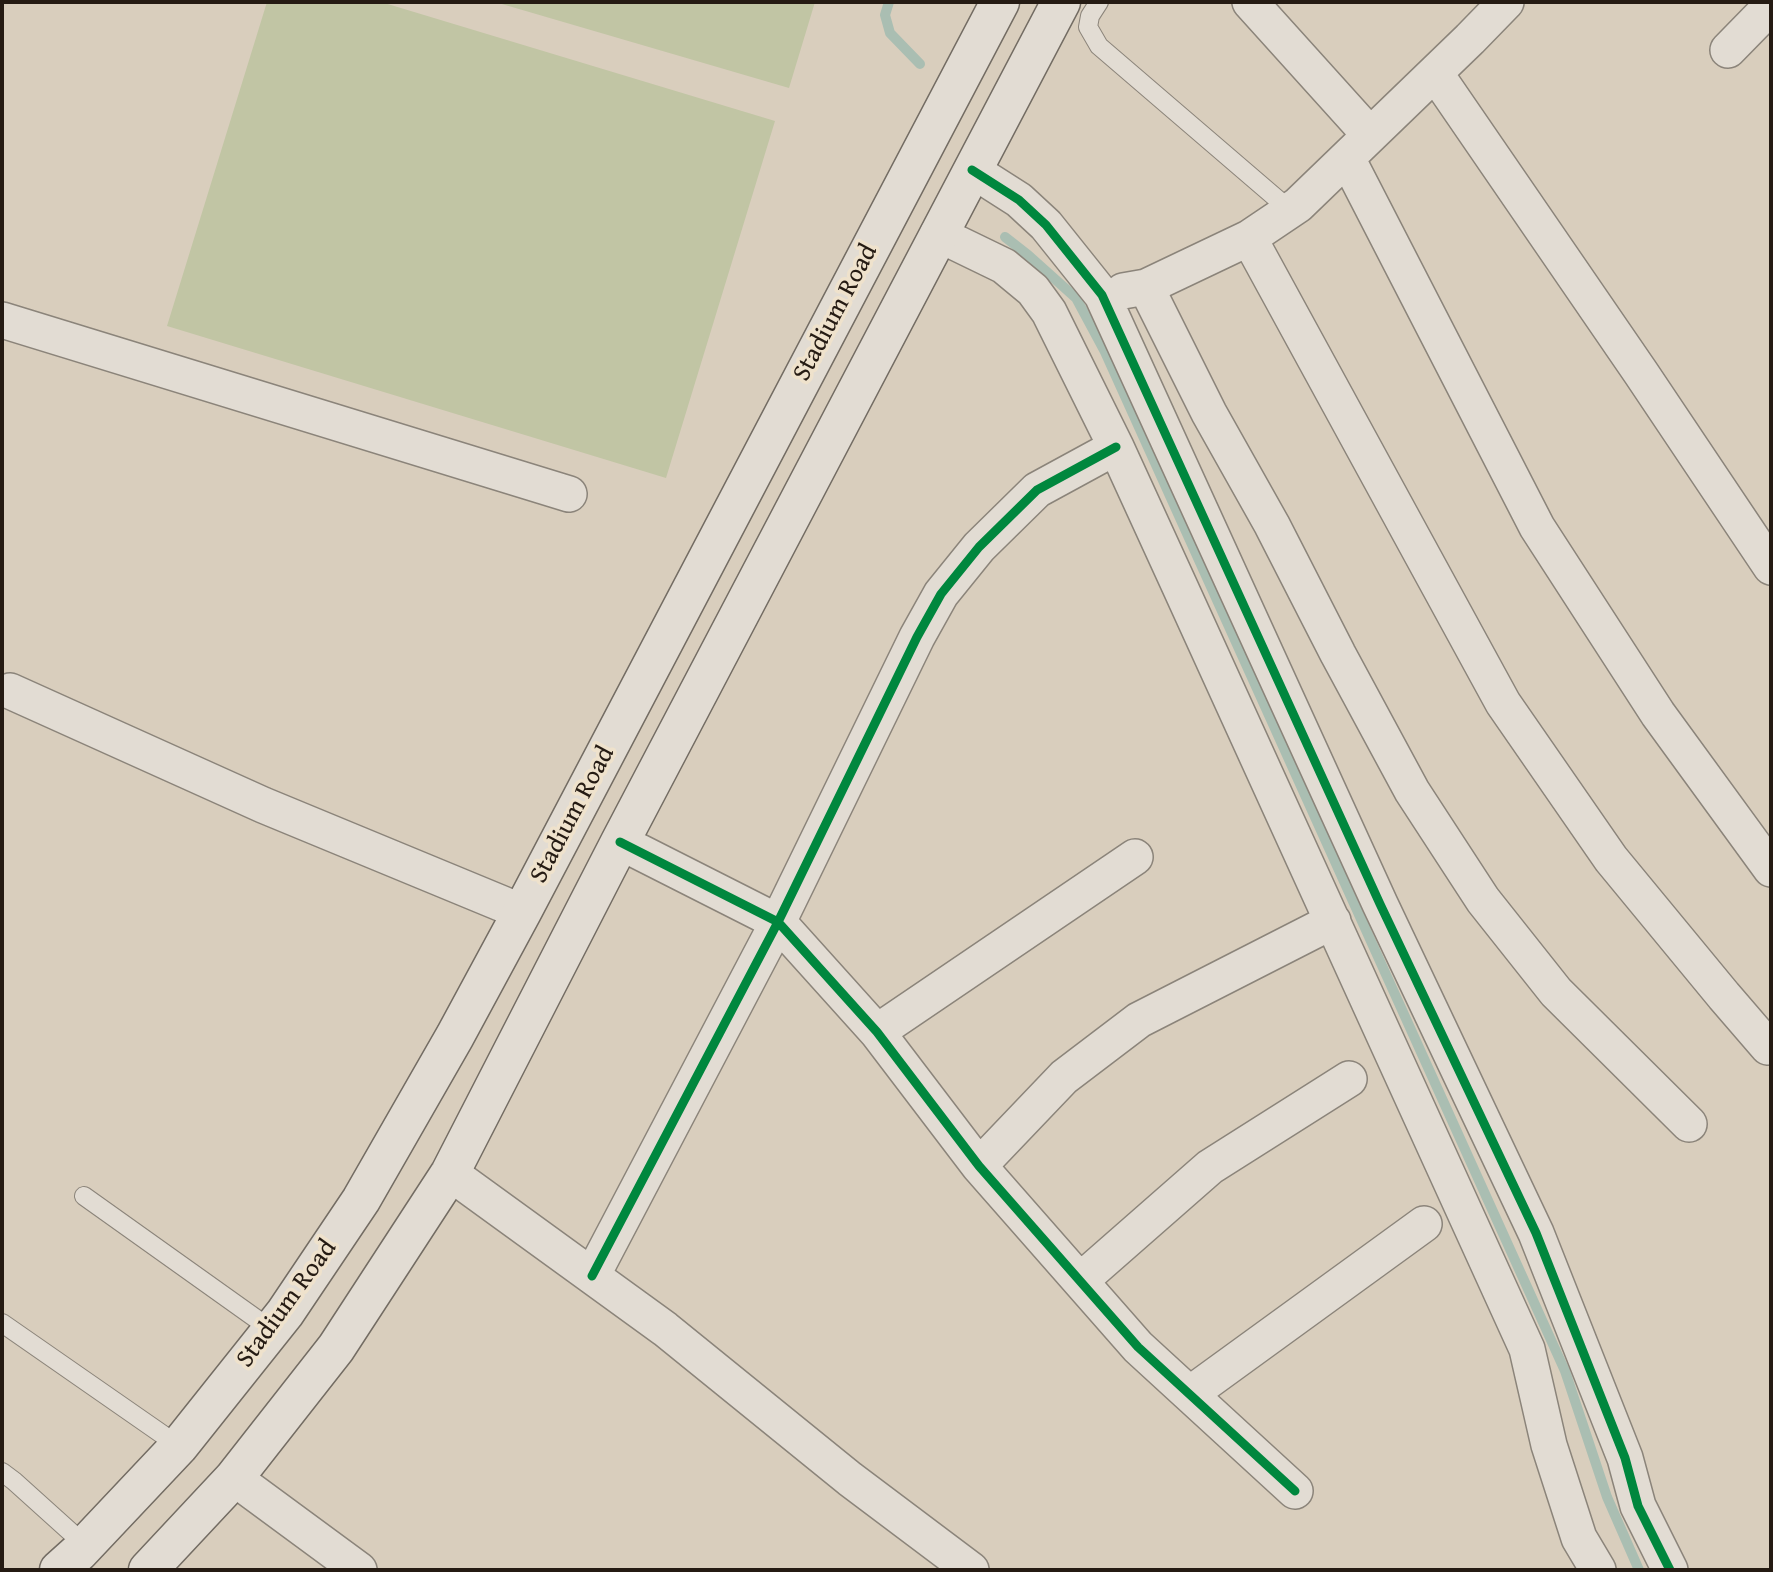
<!DOCTYPE html>
<style>
body{margin:0}
#map{position:relative;width:1773px;height:1572px;overflow:hidden;background:#d9cebd;font-family:"Gentium Book Plus",serif}
canvas{display:block}
.frame{position:absolute;inset:0;border:4px solid #251b13;pointer-events:none}
</style>
<div id="map">
<canvas width="1773" height="1572"></canvas>
<div class="frame"></div>
</div>
<script>
const g = document.querySelector('canvas').getContext('2d');
g.lineJoin = 'round';
function fillPath(path, color) { g.fillStyle = color; g.fill(path, 'evenodd'); }
const poly = rows => new Path2D(rows.map(r => 'M' + r).join(''));
function strokePath(path, color, width, dash) { g.strokeStyle = color; g.lineWidth = width; g.lineCap = dash ? 'butt' : 'round'; g.setLineDash(dash || []); g.stroke(path); }
function drawText(font, color, halo, rows, align = 'center') {
  g.font = font + ' "Gentium Book Plus",serif'; g.lineWidth = 7; g.setLineDash([]); g.textBaseline = 'middle'; g.strokeStyle = halo; g.fillStyle = color; for (const [text, x, y, turn = 0] of rows) {
    g.save(); g.translate(x, y); g.rotate((+turn || 0) * Math.PI / 180); g.textAlign = isNaN(turn) ? turn : align; if (halo) g.strokeText(text, 0, 0); g.fillText(text, 0, 0); g.restore();
  }
}
fillPath(poly([
 [267,2,381,2,775,121,666,478,167,326],
 [495,2,815,2,789,88]
]), '#c1c5a4');
strokePath(poly([
 [889,2,885,15,890,33,920,64],
 [1005,237,1028,255,1076,298,1105,352,1565,1371,1607,1497,1639,1570]
]), '#aabeb2', 10);
const service = poly([
 [1099,2,1090,16,1088,27,1099,46,1290,210],
 [84,1196,272,1330],
 [2,1323,179,1446],
 [2,1472,14,1481,85,1545]
]);
const minor = poly([
 [1250,2,1370,135],
 [1728,50,1771,6],
 [1435,73,1641,373,1771,567],
 [1347,158,1537,527,1658,714,1771,869],
 [972,170,1019,200,1046,225,1102,295,1380,904,1536,1233,1625,1458,1638,1506,1670,1570],
 [938,234,1004,266,1033,290,1049,312,1116,447,1181,589,1527,1349,1549,1445,1579,1538,1598,1570],
 [1249,238,1503,703,1611,859,1724,996,1768,1047],
 [1146,287,1209,413,1272,525,1338,654,1412,791,1483,900,1556,992,1689,1124],
 [1123,291,1146,287,1249,238,1298,205,1470,39,1506,2],
 [2,320,569,494],
 [10,691,263,805,522,912],
 [620,842,778,922,877,1032,979,1166,1138,1347,1295,1491],
 [877,1032,1135,857],
 [979,1166,1064,1077,1139,1020,1333,921],
 [450,1173,665,1329,850,1479,971,1570],
 [592,1276,778,922,917,637,941,594,979,547,1037,490,1116,447],
 [1080,1281,1210,1167,1349,1079],
 [1190,1394,1424,1224],
 [234,1478,359,1570]
]);
const secondary = poly([
 [59,1570,79,1552,179,1446,285,1313,361,1200,455,1036,522,912,1000,2],
 [148,1570,234,1478,336,1348,450,1173,620,842,1061,2]
]);
strokePath(service, '#8b847a', 20);
strokePath(minor, '#8b847a', 38);
strokePath(secondary, '#736c63', 41);
strokePath(service, '#e2dcd3', 18);
strokePath(minor, '#e2dcd3', 35);
strokePath(secondary, '#e2dcd3', 38);
strokePath(poly([
 [972,170,1019,200,1046,225,1102,295,1380,904,1536,1233,1625,1458,1638,1506,1670,1570],
 [620,842,778,922,877,1032,979,1166,1138,1347,1295,1491],
 [592,1276,778,922,917,637,941,594,979,547,1037,490,1116,447]
]), '#00873e', 9);
drawText('26px', '#251b13', '#efe2cc', [
 ["Stadium Road",836,313,-62],
 ["Stadium Road",573,815,-62],
 ["Stadium Road",287,1304,-54]
]);
</script>
